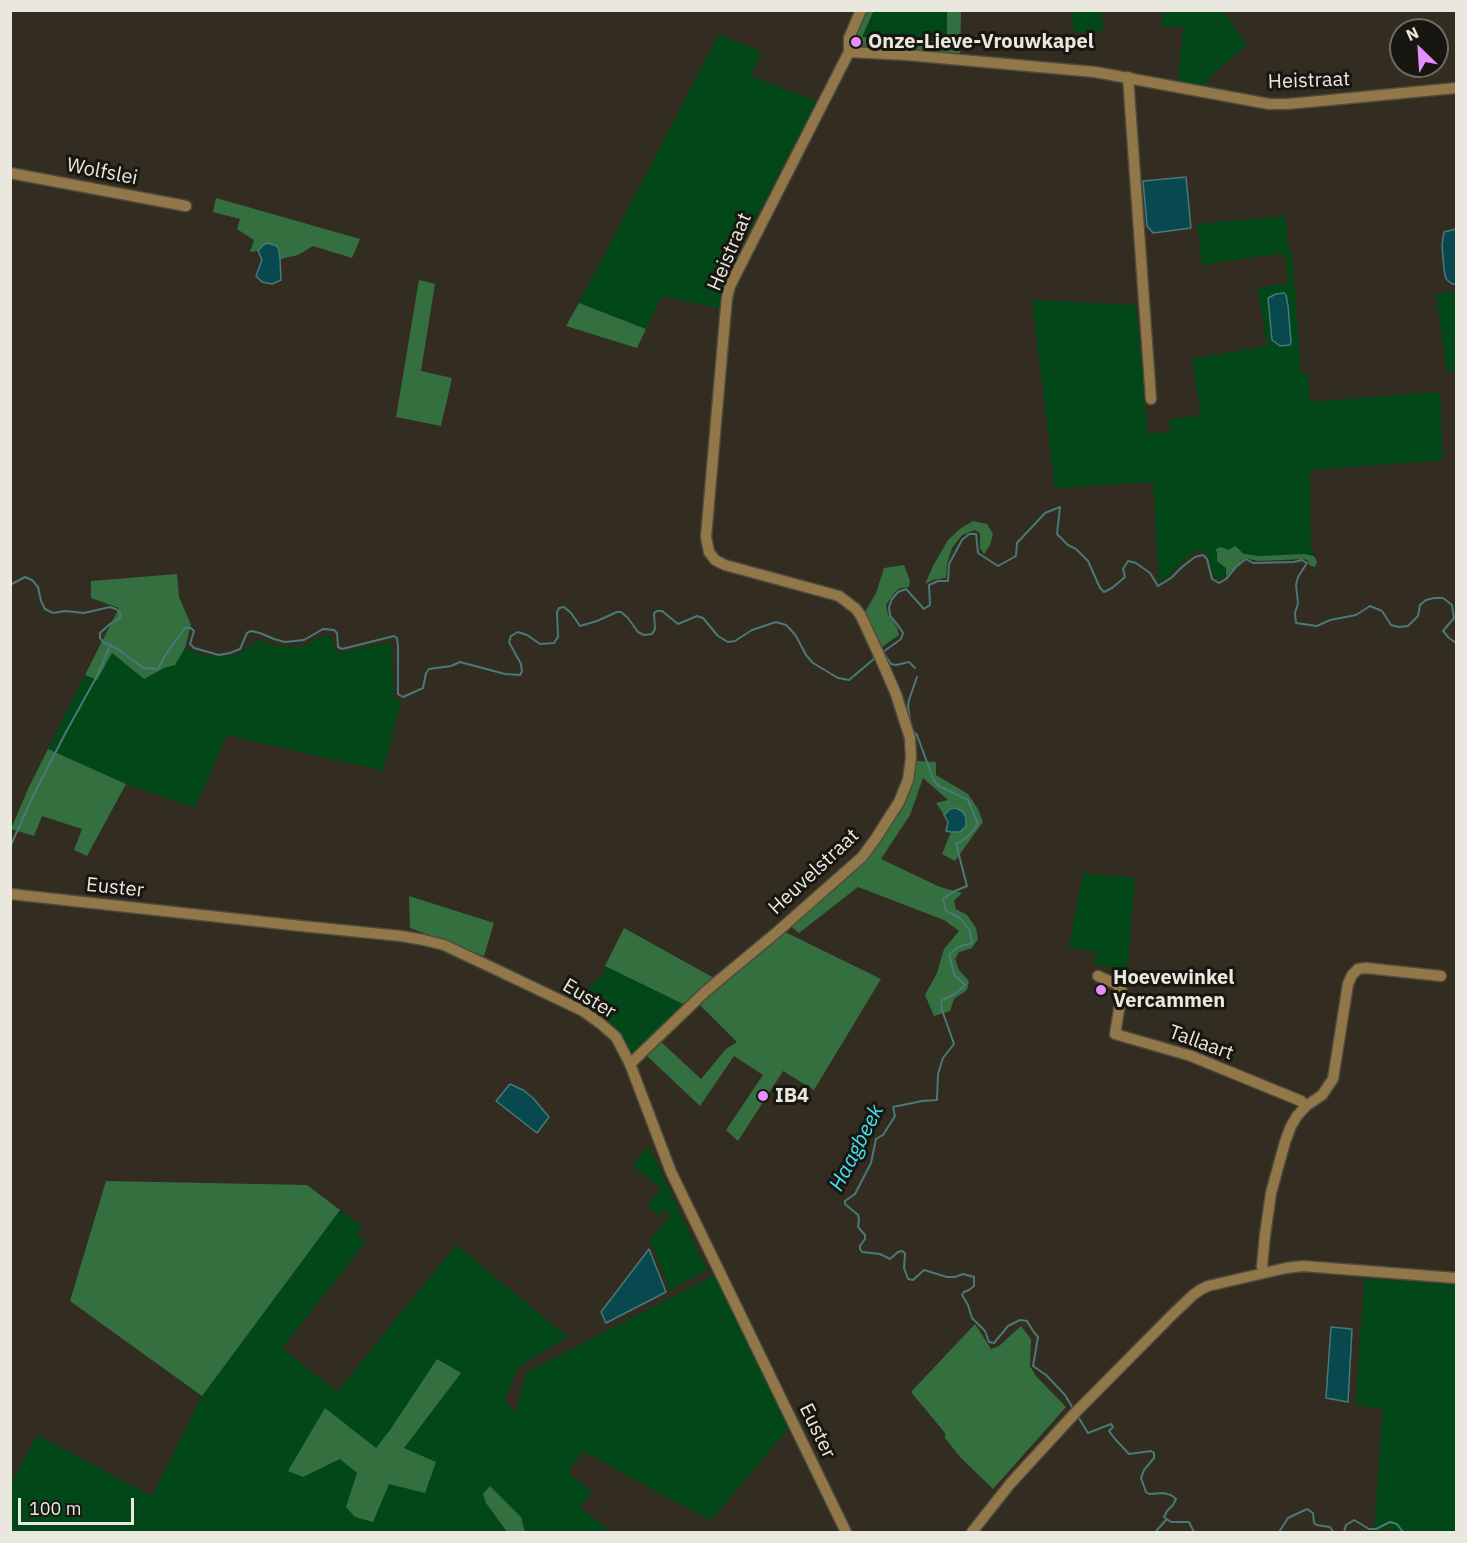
<!DOCTYPE html>
<style>
body{margin:0}
#map{position:relative;width:1467px;height:1543px;overflow:hidden;background:#322d20;font-family:"IBM Plex Sans",sans-serif}
canvas{display:block}
.frame{position:absolute;inset:0;border:12px solid #eae7de;pointer-events:none}
.north{position:absolute;left:1389px;top:18px;width:60px;height:60px;box-sizing:border-box;background:#181610;border:2px solid #6c6a62;border-radius:50%;rotate:335deg;font-size:16px;font-weight:700;line-height:24px;text-align:center;color:#eae7de}
.north::after{content:'';display:block;margin:auto;width:21px;height:27px;background:#e88eff;clip-path:polygon(50% 0,100% 100%,50% 72%,0 100%)}
.scale{position:absolute;left:18px;top:1498px;width:116px;height:27px;box-sizing:border-box;border:3px solid #eae7de;border-top:0;padding-left:8px;font-size:18px;line-height:21px;white-space:nowrap;color:#eae7de;-webkit-text-stroke:4px #181610;paint-order:stroke}
</style>
<div id="map">
<canvas width="1467" height="1543"></canvas>
<div class="frame"></div>
<div class="north">N</div>
<div class="scale">100 m</div>
</div>
<script>
const g = document.querySelector('canvas').getContext('2d');
g.lineJoin = 'round';
function fillPath(path, color) { g.fillStyle = color; g.fill(path, 'evenodd'); }
const poly = rows => new Path2D(rows.map(r => 'M' + r).join(''));
function strokePath(path, color, width, dash) { g.strokeStyle = color; g.lineWidth = width; g.lineCap = dash ? 'butt' : 'round'; g.setLineDash(dash || []); g.stroke(path); }
function drawText(font, color, halo, rows, align = 'center') {
  g.font = font + ' "IBM Plex Sans",sans-serif'; g.lineWidth = 6; g.setLineDash([]); g.textBaseline = 'middle'; g.strokeStyle = halo; g.fillStyle = color; for (const [text, x, y, turn = 0] of rows) {
    g.save(); g.translate(x, y); g.rotate((+turn || 0) * Math.PI / 180); g.textAlign = isNaN(turn) ? turn : align; if (halo) g.strokeText(text, 0, 0); g.fillText(text, 0, 0); g.restore();
  }
}
fillPath(poly([
 [874,11,947,11,947,42,861,37],
 [1070,11,1102,11,1103,31,1074,32],
 [1162,11,1223,11,1247,45,1209,77,1207,85,1178,82,1183,27,1163,27],
 [719,34,762,52,751,76,817,101,728,271,720,309,662,296,646,329,579,303],
 [1286,216,1288,250,1290,250,1292,254,1301,374,1308,374,1310,402,1436,392,1440,395,1443,460,1310,470,1311,548,1314,556,1305,554,1260,556,1244,554,1242,551,1229,550,1217,552,1222,564,1226,568,1226,576,1219,579,1214,576,1209,559,1204,550,1194,552,1181,563,1169,576,1159,582,1153,482,1055,488,1032,300,1136,305,1148,434,1170,432,1169,419,1201,416,1192,359,1267,346,1258,288,1289,283,1284,253,1202,265,1197,224],
 [1456,291,1456,371,1447,372,1436,293],
 [330,635,337,653,391,642,394,698,401,702,383,771,227,735,195,808,126,784,48,749,85,675,97,680,112,653,144,679,164,668,175,665,185,648,206,657,236,655,259,640,274,646,302,647,322,636],
 [1083,873,1135,878,1127,971,1094,964,1097,952,1069,947],
 [605,966,683,1004,632,1054,621,1033,604,1016,576,1002,603,974],
 [650,1148,707,1270,670,1290,650,1240,670,1216,664,1210,659,1215,647,1206,661,1188,633,1166,644,1151],
 [340,1210,362,1227,356,1235,366,1242,282,1348,337,1392,456,1245,568,1337,529,1360,517,1370,505,1400,515,1413,527,1372,715,1275,789,1428,714,1517,707,1519,583,1451,568,1472,592,1492,580,1507,611,1532,526,1532,486,1503,507,1532,11,1532,10,1485,37,1435,152,1496,202,1396],
 [1364,1278,1456,1285,1456,1532,1396,1532,1389,1528,1374,1531,1383,1409,1356,1405]
]), '#024718');
fillPath(poly([
 [874,10,862,37,947,42,947,11,961,11,960,54,855,45,852,41,867,11],
 [216,198,360,239,352,258,313,246,298,255,280,259,279,251,263,245,258,251,250,252,254,240,237,229,240,219,213,212],
 [419,280,435,284,421,371,452,378,441,426,396,417],
 [579,303,646,329,637,348,566,326],
 [973,521,987,524,993,534,990,545,984,554,980,548,980,533,975,530,962,535,952,548,947,564,946,578,933,580,925,584,933,566,948,540,961,528],
 [1235,546,1244,554,1260,556,1305,554,1314,556,1317,562,1315,567,1309,565,1308,561,1305,559,1258,561,1245,558,1226,576,1226,568,1217,561,1217,552,1215,549,1221,547,1229,550],
 [904,565,910,581,909,587,900,588,895,592,886,605,888,615,897,627,899,635,882,647,865,612,876,593,884,568],
 [177,574,179,597,191,625,185,648,175,665,164,668,144,679,112,653,97,680,85,675,119,608,91,598,91,581],
 [48,749,126,784,87,856,74,850,82,829,42,816,34,836,11,829,28,789],
 [917,761,936,762,936,775,968,794,978,809,983,822,955,861,942,854,951,832,960,832,950,809,944,815,936,803,948,800,923,778,910,815,881,859,940,887,962,893,954,901,956,909,967,915,976,928,978,939,972,948,959,952,955,959,959,970,969,981,967,990,954,999,950,1011,934,1016,925,995,937,973,944,949,959,931,944,920,858,887,799,933,790,926,894,817,915,773],
 [409,896,494,923,484,956,410,928],
 [624,928,714,978,683,1004,605,966],
 [783,931,881,979,814,1090,783,1071,738,1141,726,1130,763,1075,734,1056,700,1106,646,1055,660,1041,701,1079,726,1049,737,1042,698,1003],
 [106,1181,307,1185,340,1210,202,1396,70,1301],
 [975,1324,991,1349,999,1346,1021,1326,1031,1339,1030,1366,1036,1376,1066,1407,993,1489,961,1458,945,1438,945,1433,911,1392],
 [437,1359,461,1373,404,1448,436,1462,425,1493,389,1484,373,1522,355,1517,346,1507,357,1473,340,1459,303,1477,288,1471,325,1408,376,1448,390,1430],
 [490,1486,521,1517,525,1532,507,1532,486,1503,483,1494]
]), '#34703f');
const water = poly([
 [1186,177,1191,228,1153,233,1147,226,1143,181,1186,177],
 [1456,229,1456,284,1452,284,1446,279,1444,270,1442,245,1444,232,1456,229],
 [268,243,277,246,279,251,280,259,281,280,272,284,262,282,256,276,262,260,258,251,263,245,268,243],
 [1284,293,1286,295,1288,306,1291,342,1290,345,1280,346,1272,340,1268,298,1276,294,1284,293],
 [956,808,963,812,966,818,966,826,960,832,951,832,946,831,948,822,944,815,950,809,956,808],
 [510,1084,523,1090,533,1098,549,1117,537,1133,496,1101,510,1084],
 [649,1249,666,1292,606,1323,601,1312,649,1249],
 [1331,1327,1352,1329,1348,1402,1326,1398,1331,1327]
]);
fillPath(water, '#07494e');
strokePath(water, '#4b7879', 1.5);
strokePath(poly([
 [10,585,25,577,32,580,38,587,41,601,45,609,53,613,65,611,84,613,110,607,116,609,120,612,120,618,110,624,100,633,100,638,103,642,118,649,143,668,158,669,166,654,185,628,191,628,194,631,190,644,194,648,219,655,230,653,240,649,247,633,251,631,260,633,274,639,285,642,304,640,323,629,334,630,337,633,338,647,342,649,394,636,397,638,398,647,398,694,403,697,423,688,426,673,429,669,451,666,460,662,505,674,520,675,522,671,521,664,509,642,511,636,518,632,527,635,540,644,554,643,558,637,557,612,559,608,564,607,571,613,580,626,597,621,617,612,621,612,628,618,638,632,644,635,652,634,655,629,654,613,657,611,662,611,678,624,697,616,703,618,718,636,728,642,735,641,752,630,776,622,786,625,790,629,796,636,806,655,813,663,838,678,849,680,875,658],
 [915,668,909,662,896,665,891,664,883,652,901,639,903,633,897,624,890,616,889,607,892,599,898,592,906,589,924,609,930,605,929,585,938,581,948,581,949,564,962,540,969,534,976,534,978,553,998,566,1016,556,1017,543,1045,513,1060,507,1057,534,1068,545,1076,549,1088,561,1100,588,1104,592,1112,588,1125,577,1123,569,1128,561,1136,563,1150,573,1158,586,1171,578,1182,567,1195,557,1203,555,1207,559,1212,579,1219,583,1226,579,1236,567,1246,559,1253,563,1294,562,1302,560,1307,563,1298,577,1296,585,1298,603,1295,613,1296,623,1317,626,1330,620,1356,615,1370,606,1382,611,1391,625,1399,627,1408,626,1418,616,1420,605,1426,600,1434,598,1443,598,1452,605,1454,618,1443,631,1449,638,1456,643],
 [911,726,908,707,909,700,917,677],
 [913,731,917,735,932,776,937,785,968,800,978,824,970,834,963,840,956,844,967,886,955,891,943,899,946,911,960,918,970,931,972,943,958,947,949,955,954,974,965,985,956,993,941,1001,942,1010,954,1044,943,1058,938,1074,937,1100,922,1101,893,1107,895,1116,883,1135,876,1139,871,1163,855,1194,845,1201,845,1204,858,1215,859,1220,858,1227,865,1235,865,1239,860,1246,860,1249,862,1252,880,1254,890,1259,898,1252,901,1251,904,1252,905,1254,904,1268,908,1279,913,1280,924,1270,947,1277,955,1277,963,1274,974,1277,974,1286,969,1290,964,1292,962,1295,968,1305,972,1318,985,1331,989,1342,994,1343,1008,1326,1020,1320,1027,1321,1033,1331,1038,1337,1033,1366,1046,1375,1065,1395,1074,1410],
 [10,847,33,796,66,732,97,676,110,646],
 [1077,1415,1088,1433,1111,1424,1113,1427,1109,1431,1115,1439,1129,1454,1151,1451,1154,1453,1154,1458,1144,1470,1141,1478,1146,1492,1149,1494,1163,1493,1171,1495,1176,1499,1173,1505,1167,1511,1164,1517,1171,1522,1189,1522,1194,1532],
 [1156,1532,1157,1530,1167,1519],
 [1279,1532,1288,1518,1307,1509,1313,1513,1314,1523,1317,1525,1330,1527,1333,1532],
 [1344,1532,1346,1525,1354,1520,1369,1529,1376,1529,1390,1522,1397,1524,1403,1532]
]), '#4b7879', 2);
const minor = poly([
 [849,52,906,55,1095,72,1269,104,1288,104,1456,88],
 [849,52,849,38,861,10],
 [1128,77,1151,399],
 [10,173,186,206],
 [10,894,301,926,401,936,424,940,444,945,495,969,583,1011,601,1024,616,1037,630,1064,671,1172,846,1532],
 [1098,976,1116,984,1120,988,1122,992,1115,1034,1191,1056,1301,1101,1306,1106],
 [630,1064,706,991,777,932,862,857,876,838,899,802,908,780,911,758,910,738,901,710,896,694,879,655,861,616,856,609,839,596,725,565,715,560,709,552,706,537,725,319,727,298,730,286,739,268,849,52],
 [1264,1273,1262,1266,1265,1235,1271,1193,1285,1142,1291,1126,1297,1116,1306,1106,1322,1095,1333,1079,1348,984,1352,975,1358,969,1366,968,1441,976],
 [972,1532,1010,1484,1075,1413,1172,1315,1193,1295,1200,1290,1208,1286,1286,1268,1303,1266,1456,1278]
]);
strokePath(minor, '#4f4b3e', 13);
strokePath(minor, '#927849', 10);
for (const [x, y, r, color] of [
 [856,42,6,"#e88eff"],
 [1101,990,6,"#e88eff"],
 [763,1096,6,"#e88eff"]
]) { const dot = new Path2D(); dot.arc(x, y, r, 0, 2 * Math.PI); g.fillStyle = color; g.fill(dot); strokePath(dot, '#181610', 2); }
drawText('bold 20px', '#eae7de', '#181610', [
 ["Onze-Lieve-Vrouwkapel",868,42],
 ["Hoevewinkel",1113,978],
 ["Vercammen",1113,1001],
 ["IB4",775,1096]
], 'left');
drawText('20px', '#eae7de', '#181610', [
 ["Heistraat",1309,81,-2],
 ["Wolfslei",102,172,11],
 ["Heistraat",730,252,-67],
 ["Heuvelstraat",814,872,-43],
 ["Euster",115,888,6],
 ["Euster",589,999,31],
 ["Tallaart",1201,1043,20],
 ["Euster",817,1431,64]
]);
drawText('italic 21px', '#40e4f3', '#181610', [
 ["Haagbeek",857,1148,-63]
]);
</script>
